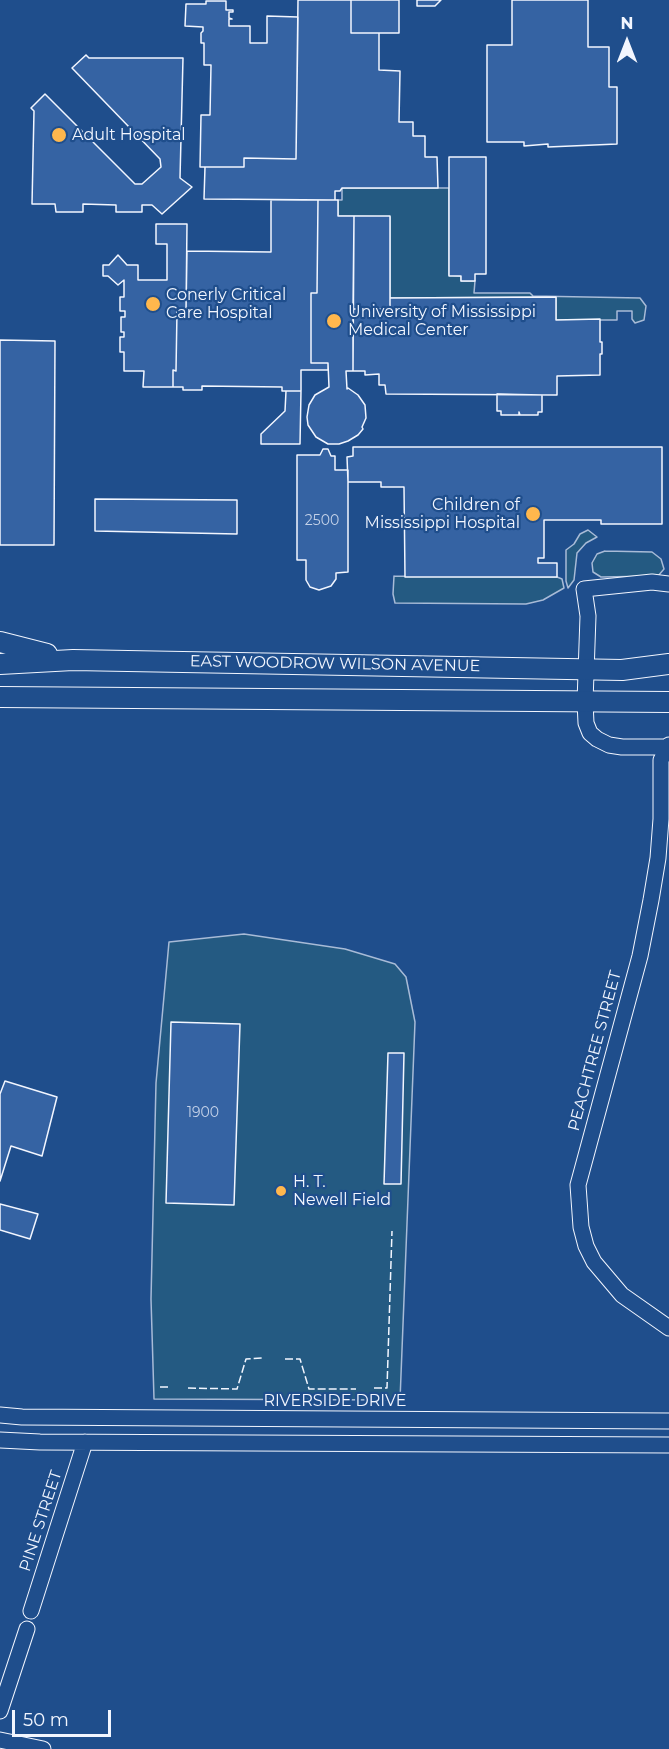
<!DOCTYPE html>
<style>
body{margin:0}
#map{position:relative;width:669px;height:1749px;overflow:hidden;background:#1f4e8c;font-family:Montserrat,sans-serif}
canvas{display:block}
.north{position:absolute;left:597px;top:12px;width:60px;height:60px;-webkit-text-stroke:4px #1f4e8c;paint-order:stroke;rotate:0deg;font-size:16px;font-weight:700;line-height:24px;text-align:center;color:#f2f6ff}
.north::after{content:'';display:block;margin:auto;width:21px;height:27px;background:#f2f6ff;clip-path:polygon(50% 0,100% 100%,50% 72%,0 100%)}
.scale{position:absolute;left:12px;top:1710px;width:99px;height:27px;box-sizing:border-box;border:3px solid #f2f6ff;border-top:0;padding-left:8px;font-size:18px;line-height:21px;white-space:nowrap;color:#f2f6ff;-webkit-text-stroke:4px #1f4e8c;paint-order:stroke}
</style>
<div id="map">
<canvas width="669" height="1749"></canvas>
<div class="north">N</div>
<div class="scale">50 m</div>
</div>
<script>
const c = document.querySelector('canvas').getContext('2d');
c.lineJoin = 'round';
function fill(path, color) {
  c.fillStyle = color;
  c.fill(path, 'evenodd');
}
function poly(rows) {
  const path = new Path2D();
  for (const r of rows) {
    path.moveTo(r[0], r[1]);
    for (let i = 2; i < r.length; i += 2) path.lineTo(r[i], r[i + 1]);
  }
  return path;
}
function trace(path, color, width, dash) {
  c.strokeStyle = color;
  c.lineWidth = width;
  c.lineCap = dash ? 'butt' : 'round';
  c.setLineDash(dash || []);
  c.stroke(path);
}
function write(font, color, halo, rows, align = 'center') {
  c.font = font + ' Montserrat,sans-serif';
  c.lineWidth = 4.5;
  c.setLineDash([]);
  c.textBaseline = 'middle';
  c.strokeStyle = halo;
  c.fillStyle = color;
  for (const [text, x, y, turn = 0] of rows) {
    c.save();
    c.translate(x, y);
    c.rotate((+turn || 0) * Math.PI / 180);
    c.textAlign = isNaN(turn) ? turn : align;
    if (halo) c.strokeText(text, 0, 0);
    c.fillText(text, 0, 0);
    c.restore();
  }
}
const green = poly([
 [342,188,449,188,449,275,461,276,461,281,475,281,474,293,530,293,533,296,640,298,646,306,644,320,635,323,632,319,632,311,617,311,617,320,556,320,556,297,390,298,390,217,338,216,338,200,342,200,342,188],
 [588,530,597,537,586,543,577,553,574,580,568,588,566,581,566,550,574,544,580,534,588,530],
 [605,551,652,552,661,559,664,569,658,576,601,577,593,572,592,563,597,554,605,551],
 [394,576,557,577,562,579,564,588,543,600,526,604,395,603,393,594,394,576],
 [244,934,345,949,395,964,406,977,415,1022,400,1400,154,1399,151,1299,156,1083,169,942,244,934]
]);
const building = poly([
 [298,0,351,0,351,33,379,33,379,70,400,71,399,122,413,122,413,136,425,136,425,157,437,157,438,188,342,188,340,191,335,191,335,200,204,199,205,167,244,167,244,158,296,159,298,0],
 [351,0,399,0,399,33,351,33,351,0],
 [417,0,441,0,435,6,417,6,417,0],
 [512,0,588,0,588,47,609,47,609,87,617,87,617,144,548,147,548,144,524,146,524,142,487,142,487,45,512,45,512,0],
 [206,1,226,1,226,10,233,10,233,12,229,12,229,18,232,19,229,19,229,26,250,26,250,43,267,43,267,16,298,17,296,159,244,158,244,167,200,167,201,115,210,115,211,65,204,65,204,43,201,43,201,33,203,31,203,27,185,26,186,4,206,4,206,1],
 [86,55,89,58,183,58,180,178,192,187,162,214,152,205,142,205,142,212,116,212,116,205,83,204,83,212,56,212,55,204,32,204,34,111,31,108,45,94,135,184,142,184,161,167,160,159,72,68,86,55],
 [449,157,486,157,486,274,475,274,475,281,461,281,461,276,449,276,449,157],
 [271,200,318,200,317,293,311,293,311,363,328,363,328,370,301,370,301,391,282,391,282,387,202,386,202,390,183,390,183,387,173,387,173,370,176,371,177,311,186,311,187,251,271,252,271,200],
 [318,200,338,200,338,216,354,216,353,371,346,371,347,389,348,388,358,395,365,405,366,418,362,427,363,429,358,435,348,441,339,444,328,444,316,437,308,425,307,417,309,405,315,395,329,387,328,363,311,363,311,293,317,293,318,200],
 [354,216,390,216,390,309,353,309,354,216],
 [156,224,187,224,186,311,177,311,176,371,173,370,173,387,143,387,144,371,124,371,124,352,120,352,120,337,124,337,124,332,121,332,121,317,125,317,125,311,120,311,120,297,124,297,124,280,118,285,108,276,103,276,103,265,109,265,118,255,127,265,138,265,138,280,167,280,167,244,156,244,156,224],
 [556,297,556,320,600,319,600,342,602,342,602,354,600,354,600,375,557,376,557,395,386,394,385,385,379,385,379,374,365,375,365,371,353,371,353,309,390,309,390,298,556,297],
 [0,340,55,341,54,545,0,545,0,340],
 [286,391,301,391,300,444,261,444,261,434,285,411,286,391],
 [497,394,542,395,542,412,538,412,538,415,520,415,519,412,519,415,501,415,501,411,497,411,497,394],
 [353,447,662,447,662,524,601,524,601,520,544,520,544,558,538,558,538,563,557,563,557,577,405,577,404,487,381,487,381,482,348,482,347,457,353,456,353,447],
 [323,449,328,449,331,456,335,456,335,470,348,470,348,572,336,573,336,579,331,586,319,590,310,587,306,580,306,560,297,560,297,455,320,455,323,449],
 [95,499,237,500,237,534,95,531,95,499],
 [171,1022,240,1024,234,1205,166,1203,171,1022],
 [388,1053,404,1053,401,1184,384,1184,388,1053],
 [5,1081,57,1097,42,1156,11,1146,0,1181,0,1094,5,1081],
 [0,1204,38,1214,30,1239,0,1230,0,1204]
]);
const minor = poly([
 [669,584,652,582,584,589,588,616,585,702,586,723,590,733,597,739,609,745,622,747,669,747],
 [669,745,661,760,661,819,658,858,651,900,640,956,578,1185,581,1227,586,1246,594,1262,622,1295,669,1328],
 [0,1415,22,1417,669,1421],
 [0,1440,40,1442,669,1445],
 [31,1611,85,1442],
 [0,1711,27,1629],
 [0,1740,43,1749]
]);
const major = poly([
 [0,642,47,654],
 [0,664,73,660,622,670,669,664],
 [0,697,669,702]
]);
const fence = poly([
 [285,1359,300,1359,309,1389,356,1389],
 [160,1387,169,1387],
 [188,1388,237,1389,246,1359,262,1358],
 [374,1388,387,1388,392,1231]
]);
const markers = [
 [59,135,8,"#ffb74d"],
 [153,304,8,"#ffb74d"],
 [334,321,8,"#ffb74d"],
 [533,514,8,"#ffb74d"],
 [281,1191,6,"#ffb74d"]
];
const numberNames = [
 ["2500",322,521],
 ["1900",203,1113]
];
const poiNames = [
 ["Adult Hospital",72,135],
 ["Conerly Critical",166,295],
 ["Care Hospital",166,313],
 ["University of Mississippi",348,312],
 ["Medical Center",348,330],
 ["Children of",520,505,"right"],
 ["Mississippi Hospital",520,523,"right"],
 ["H. T.",293,1182],
 ["Newell Field",293,1200]
];
const streetNames = [
 ["EAST WOODROW WILSON AVENUE",335,664,1],
 ["PEACHTREE STREET",595,1051,-75],
 ["RIVERSIDE DRIVE",335,1401],
 ["PINE STREET",41,1521,-72]
];
fill(green, '#245a82');
trace(green, '#a8bbd7', 1.5);
fill(building, '#3563a3');
trace(building, '#f2f6ff', 1.5);
trace(minor, '#f2f6ff', 17);
trace(major, '#f2f6ff', 22);
trace(minor, '#1f4e8c', 15);
trace(major, '#1f4e8c', 20);
trace(fence, '#f2f6ff', 1.5, [8, 3]);
for (const [x, y, r, color] of markers) {
  const dot = new Path2D();
  dot.arc(x, y, r, 0, 2 * Math.PI);
  c.fillStyle = color;
  c.fill(dot);
  trace(dot, '#1f4e8c', 2);
}
write('14px', '#c3d1e8', null, numberNames);
write('16px', '#f2f6ff', '#1f4e8c', poiNames, 'left');
write('16px', '#f2f6ff', '#1f4e8c', streetNames);
</script>
